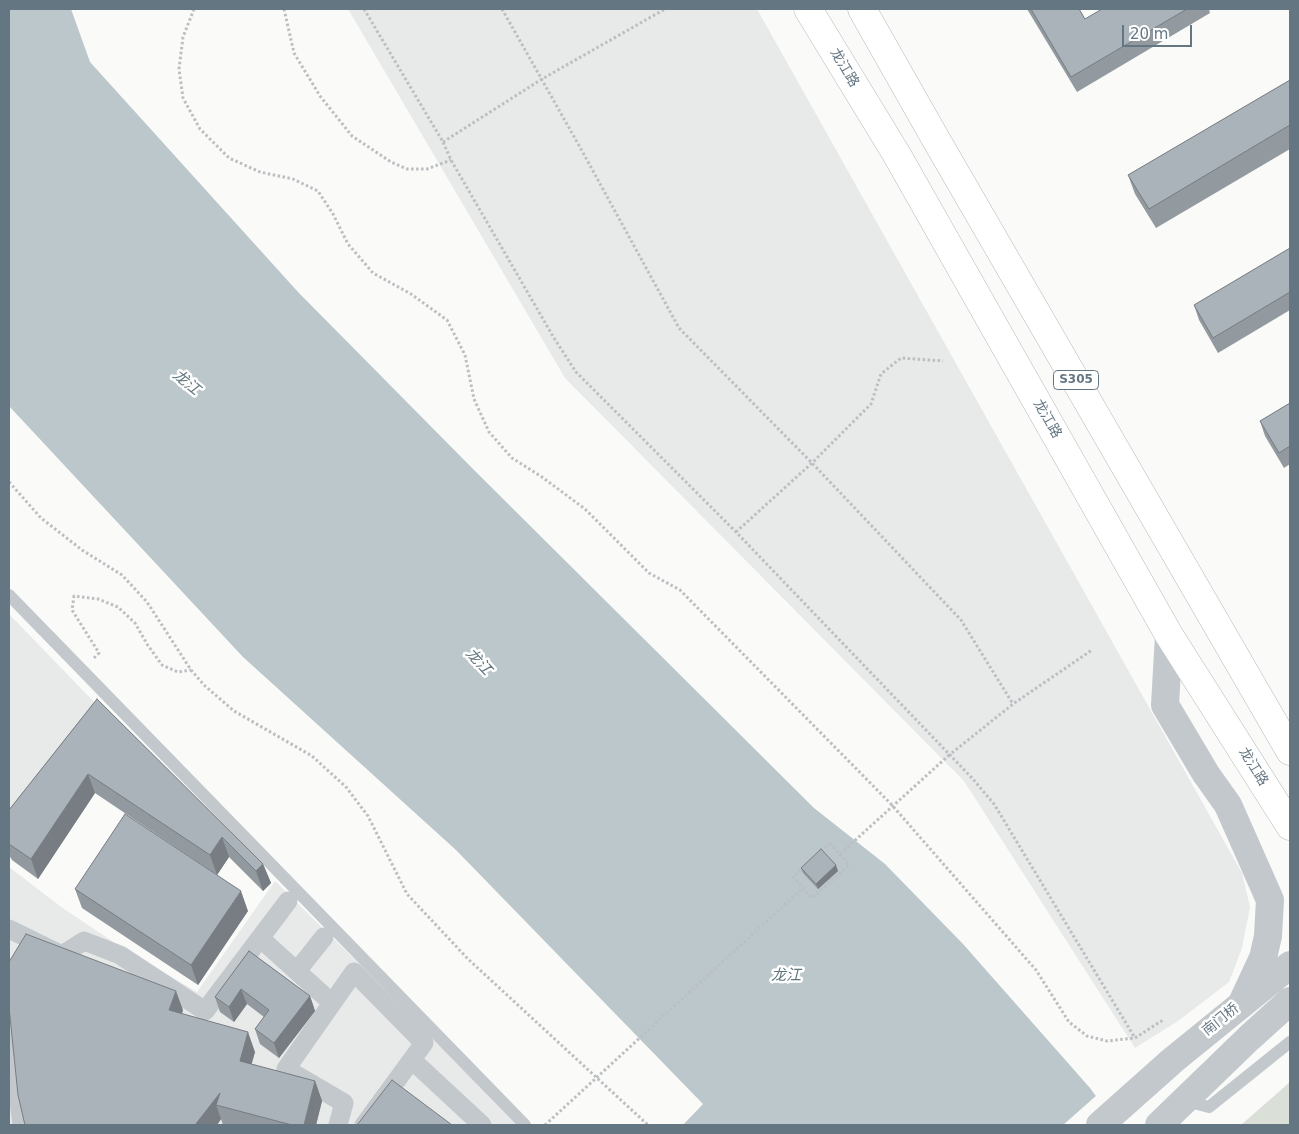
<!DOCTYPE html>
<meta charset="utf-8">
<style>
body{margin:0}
#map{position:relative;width:1299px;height:1134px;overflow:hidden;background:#fafaf8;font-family:"DejaVu Sans",sans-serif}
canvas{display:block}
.frame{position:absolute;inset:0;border:10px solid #657683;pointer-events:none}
.scale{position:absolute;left:1122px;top:25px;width:70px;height:22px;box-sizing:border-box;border:2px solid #657683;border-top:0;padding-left:6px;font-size:15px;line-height:18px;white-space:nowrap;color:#657683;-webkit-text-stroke:4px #fff;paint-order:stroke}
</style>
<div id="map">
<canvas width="1299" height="1134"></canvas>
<div class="frame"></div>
<div class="scale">20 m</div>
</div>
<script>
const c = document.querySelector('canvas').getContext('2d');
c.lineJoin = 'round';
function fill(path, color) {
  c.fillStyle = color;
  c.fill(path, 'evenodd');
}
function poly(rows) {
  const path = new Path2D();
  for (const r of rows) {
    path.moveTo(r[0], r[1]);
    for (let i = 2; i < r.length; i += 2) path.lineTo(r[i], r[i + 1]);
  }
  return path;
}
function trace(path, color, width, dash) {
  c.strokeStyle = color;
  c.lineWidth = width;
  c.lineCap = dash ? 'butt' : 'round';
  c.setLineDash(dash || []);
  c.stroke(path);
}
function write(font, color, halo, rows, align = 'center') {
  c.font = font + ' "DejaVu Sans","Noto Sans SC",sans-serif';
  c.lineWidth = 5;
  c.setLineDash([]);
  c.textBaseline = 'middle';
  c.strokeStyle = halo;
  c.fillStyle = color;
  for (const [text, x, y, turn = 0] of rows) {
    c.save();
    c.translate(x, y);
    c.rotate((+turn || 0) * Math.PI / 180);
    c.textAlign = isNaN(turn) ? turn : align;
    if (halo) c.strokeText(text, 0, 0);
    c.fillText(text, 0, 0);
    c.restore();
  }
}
const built = poly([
 [348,9,757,9,1242,873,1250,907,1242,948,1229,982,1178,1021,1135,1048,964,781,565,378],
 [9,614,98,706,9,819],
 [9,867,64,909,121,947,197,992,275,881,396,1000,516,1125,9,1125]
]);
const green = poly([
 [1290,1082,1290,1125,1241,1125]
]);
const water = poly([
 [9,9,71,9,90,62,298,292,475,471,814,808,885,864,963,944,1090,1088,1117,1125,683,1125,703,1104,456,850,243,657,9,406]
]);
const pier = poly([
 [1097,1095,1120,1125,1063,1125]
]);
const path = poly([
 [194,9,183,37,179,69,183,98,200,129,229,158,260,172,293,179,318,191,333,214,348,244,373,273,411,294,447,320,465,355,474,399,489,432,512,458,542,477,585,509,649,573,680,590,891,804,1036,970,1069,1022,1087,1036,1107,1041,1135,1038],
 [284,9,294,53,320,96,352,136,391,162,407,169,427,169,451,160],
 [364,9,443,142,451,160,554,338,576,372,736,532,972,778,994,804,1135,1038,1163,1020],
 [502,9,581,149,679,328,812,463,961,620,1013,704],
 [443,142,542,79,665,9],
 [9,482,41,518,82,550,122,575,147,602,191,670,204,685,234,711,312,756,346,787,368,816,407,894,468,959,648,1125],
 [736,532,812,463,871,404,881,374,901,358,943,361],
 [94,658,99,653,72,610,74,596,98,599,118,607,135,623,147,644,162,665,178,672,191,670],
 [948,756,1013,704,1092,650],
 [830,843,849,865,812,898,793,877,830,843]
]);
const service = poly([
 [9,595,525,1125],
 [1186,1101,1209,1107,1290,1042]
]);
const pedestrian = poly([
 [9,929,62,955,84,941,120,955,205,1011,288,901],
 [260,938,332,1003],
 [297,971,324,937],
 [9,1021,22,1125],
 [412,1060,482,1125],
 [338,1125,344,1103,286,1069,354,972,424,1043,364,1125]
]);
const tertiary = poly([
 [1169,635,1165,705,1206,774,1228,805,1270,900,1268,936,1263,958,1242,1003],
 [1100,1125,1173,1060,1290,965],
 [1159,1125,1249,1038,1290,1001]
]);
const primary = poly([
 [808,9,897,155,1169,635,1290,826],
 [862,9,934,136,1290,751]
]);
const pathBridge = poly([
 [840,854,948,756],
 [545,1125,803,888]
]);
const wall = poly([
 [1027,9,1079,9,1085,19,1102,9,1209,9,1210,13,1077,92],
 [1290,80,1290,149,1156,228,1135,194,1128,175],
 [1290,248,1290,310,1218,353,1199,320,1194,305],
 [1290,403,1290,464,1284,468,1265,436,1260,421],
 [97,699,263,864,271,883,263,891,229,857,217,875,95,793,38,879,12,860,9,855,9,810],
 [801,868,838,871,818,889,803,873],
 [75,889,248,911,198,985,82,908],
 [249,951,310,996,315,1011,279,1058,260,1044,255,1029,264,1017,247,1004,234,1022,220,1012,215,997],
 [183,1010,182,1014,255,1052,251,1064,315,1081,322,1101,316,1125,223,1125,221,1119,217,1125,25,1125]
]);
const shadedWall = poly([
 [88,774,95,793,38,879,31,859],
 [222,837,229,857,217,875,210,855],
 [263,864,271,883,263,891,256,871],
 [836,865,838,871,818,889,816,884],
 [241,891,248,911,198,985,191,965],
 [241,989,247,1004,234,1022,229,1007],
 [176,991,183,1010,176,1030,169,1010],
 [310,996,315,1011,279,1058,274,1043],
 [248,1032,255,1052,247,1081,240,1061],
 [315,1081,322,1101,316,1125,304,1125],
 [220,1093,216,1105,221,1119,217,1125,195,1125]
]);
const building = poly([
 [1031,9,1079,9,1085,19,1102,9,1187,9,1071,77,1031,9],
 [1290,80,1290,125,1149,209,1128,175,1290,80],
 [1290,248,1290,292,1213,338,1194,305,1290,248],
 [1290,403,1290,446,1279,453,1260,421,1290,403],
 [97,699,263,864,256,871,222,837,210,855,88,774,31,859,9,844,9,810,97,699],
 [125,814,241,891,191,965,75,889,125,814],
 [821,849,836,865,816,884,801,868,821,849],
 [26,934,176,991,169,1010,248,1032,240,1061,315,1081,304,1125,292,1125,216,1105,220,1093,195,1125,25,1125,18,1095,9,1007,9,962,26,934],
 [249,951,310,996,274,1043,255,1029,269,1010,241,989,229,1007,215,997,249,951],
 [392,1080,452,1125,357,1125,392,1080]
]);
const shields = [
 [1076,380,45]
];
const shieldNames = [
 ["S305",1076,380]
];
const streetNames = [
 ["龙江路",844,68,59],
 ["龙江路",1047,419,60],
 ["龙江路",1253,767,58],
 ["南门桥",1221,1020,-39]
];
const waterNames = [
 ["龙江",186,383,39],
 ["龙江",478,662,47],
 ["龙江",786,976]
];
fill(built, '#e8e9e9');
fill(green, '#dadfd7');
fill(water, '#bbc7cb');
fill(pier, '#fafaf8');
trace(primary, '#b5babe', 29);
trace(path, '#bbbfc2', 3, [2.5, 2.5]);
trace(service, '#c3c8cc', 12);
trace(pedestrian, '#c3c8cc', 19);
trace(tertiary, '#c3c8cc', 28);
trace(primary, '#fff', 28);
trace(pathBridge, '#bbbfc2', 3, [2.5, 2.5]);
fill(wall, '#929a9f');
fill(shadedWall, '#777d82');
fill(building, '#aab3b9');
trace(building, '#777d82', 1);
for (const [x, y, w] of shields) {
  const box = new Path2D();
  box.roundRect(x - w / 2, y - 9.5, w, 19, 4);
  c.fillStyle = '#fff';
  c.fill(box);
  trace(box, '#657683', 1);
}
write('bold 12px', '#657683', null, shieldNames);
write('14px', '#657683', '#fff', streetNames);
write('italic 15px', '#60757c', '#fff', waterNames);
</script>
